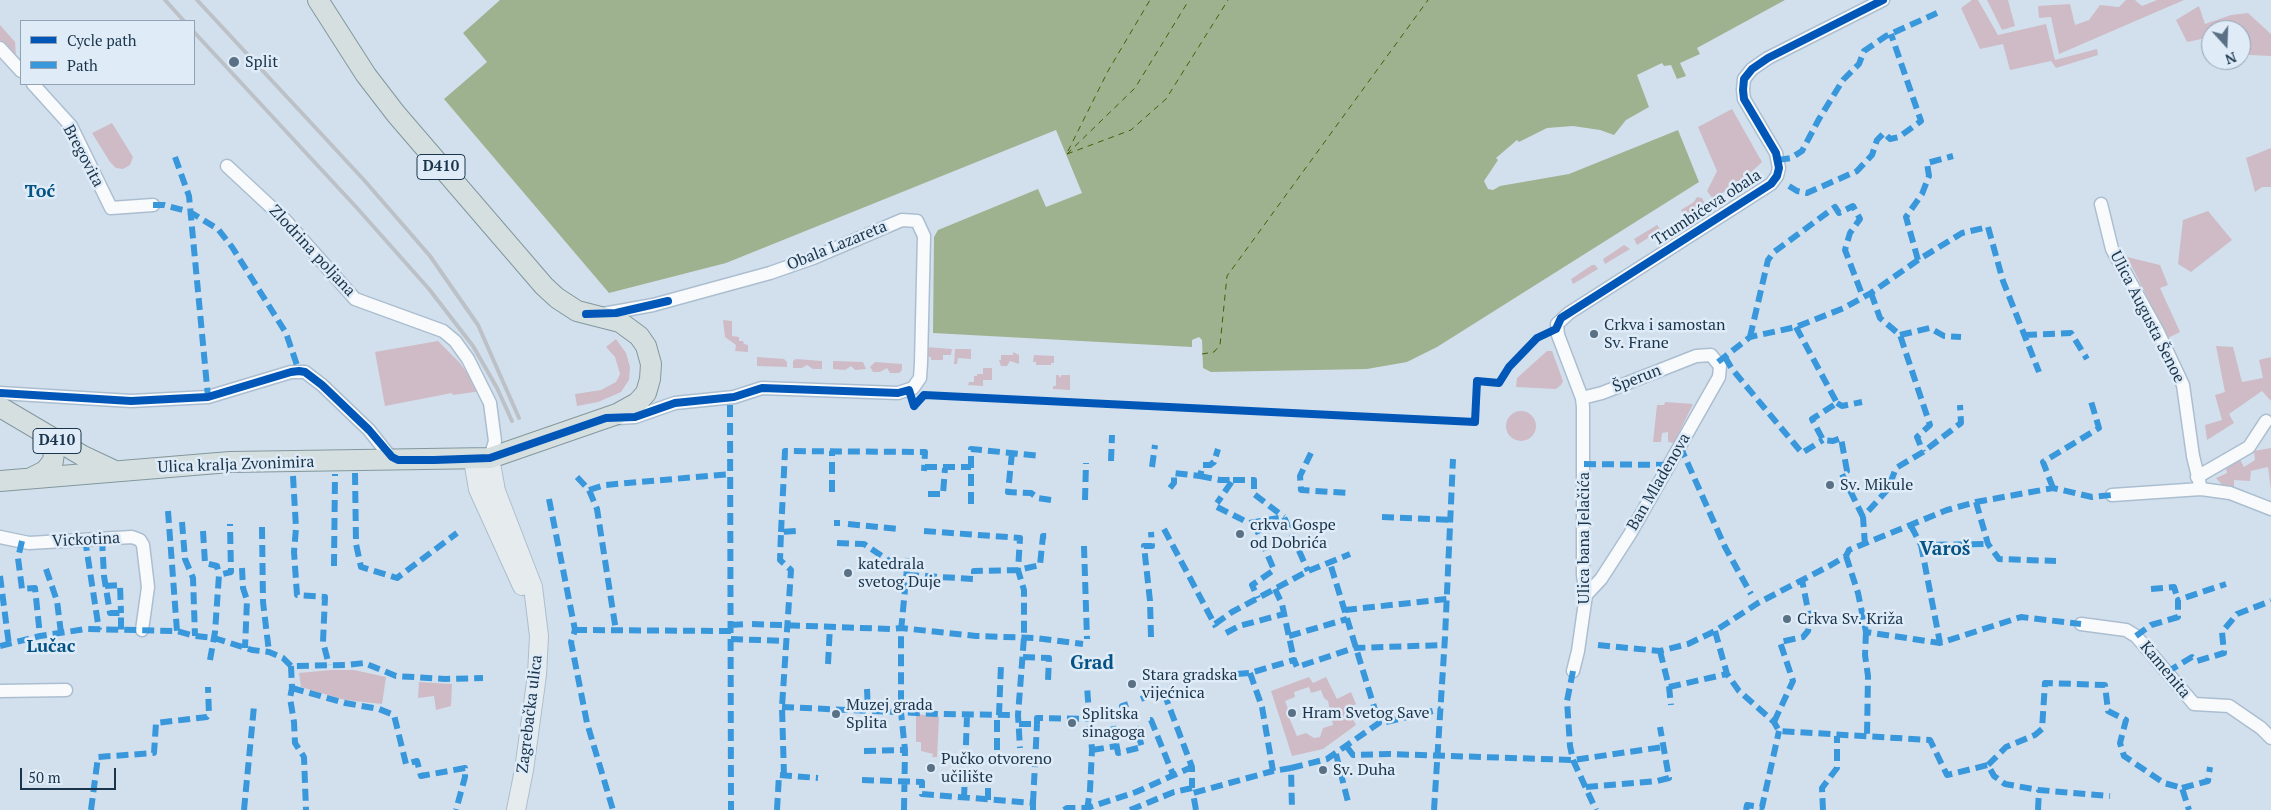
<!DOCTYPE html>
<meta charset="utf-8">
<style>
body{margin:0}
#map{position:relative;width:2271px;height:810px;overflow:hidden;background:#d2e0ed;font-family:"PT Serif",serif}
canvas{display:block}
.legend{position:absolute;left:20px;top:20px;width:175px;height:65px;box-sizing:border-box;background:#dfecf8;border:1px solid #90a2b3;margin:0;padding:6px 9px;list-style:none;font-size:15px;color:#19344b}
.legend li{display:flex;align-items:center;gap:10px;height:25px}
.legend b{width:25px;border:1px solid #90a2b3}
.north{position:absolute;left:2201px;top:20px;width:50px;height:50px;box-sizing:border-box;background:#dfecf8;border:1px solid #90a2b3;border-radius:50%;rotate:160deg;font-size:14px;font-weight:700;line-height:20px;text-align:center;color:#19344b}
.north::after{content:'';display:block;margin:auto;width:18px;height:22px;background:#5a7084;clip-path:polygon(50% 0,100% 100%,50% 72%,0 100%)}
.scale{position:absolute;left:20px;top:768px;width:96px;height:22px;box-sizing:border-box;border:2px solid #19344b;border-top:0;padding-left:6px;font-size:15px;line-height:18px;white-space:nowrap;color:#19344b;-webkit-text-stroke:4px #dfecf8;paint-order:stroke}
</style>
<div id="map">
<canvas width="2271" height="810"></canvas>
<ul class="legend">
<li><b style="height:6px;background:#0057b8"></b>Cycle path</li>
<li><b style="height:6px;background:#3997dc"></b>Path</li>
</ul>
<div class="north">N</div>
<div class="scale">50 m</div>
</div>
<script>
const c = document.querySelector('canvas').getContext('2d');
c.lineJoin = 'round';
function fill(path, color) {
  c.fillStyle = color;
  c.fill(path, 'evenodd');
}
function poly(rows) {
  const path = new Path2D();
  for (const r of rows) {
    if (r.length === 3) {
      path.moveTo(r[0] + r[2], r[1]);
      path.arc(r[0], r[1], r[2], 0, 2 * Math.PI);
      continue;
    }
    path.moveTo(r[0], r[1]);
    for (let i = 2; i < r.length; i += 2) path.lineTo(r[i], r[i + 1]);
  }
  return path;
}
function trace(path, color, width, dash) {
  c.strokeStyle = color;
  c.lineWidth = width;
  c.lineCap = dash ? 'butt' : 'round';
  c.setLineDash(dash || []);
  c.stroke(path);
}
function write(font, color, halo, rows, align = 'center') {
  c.font = font + ' "PT Serif",serif';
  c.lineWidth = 5;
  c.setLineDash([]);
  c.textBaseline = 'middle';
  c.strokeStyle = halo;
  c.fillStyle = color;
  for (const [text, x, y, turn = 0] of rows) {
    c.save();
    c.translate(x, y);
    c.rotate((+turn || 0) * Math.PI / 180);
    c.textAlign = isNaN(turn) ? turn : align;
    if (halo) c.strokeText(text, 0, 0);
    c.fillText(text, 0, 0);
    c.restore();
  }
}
const green = poly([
 [1972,0,1978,0,1998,35,2046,24,2055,60,2097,49,2098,55,2056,68,2051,61,2010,70,2003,44,1980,49,1961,8],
 [1987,0,2008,0,2015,26,2002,30],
 [2126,0,2135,0,2142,6,2157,0,2184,0,2059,54,2051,17,2039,18,2038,6,2070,4,2075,25,2089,20,2100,5,2119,7],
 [2199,6,2205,24,2231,15,2248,13,2271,34,2271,56,2249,55,2244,29,2211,30,2211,37,2187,42,2176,20],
 [0,25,15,42,16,57,0,40],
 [1732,109,1762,162,1744,179,1713,199,1707,191,1717,171,1698,127],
 [112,123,133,157,130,165,123,169,116,168,110,162,92,133],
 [2271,148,2271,187,2262,187,2255,192,2246,158],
 [1697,197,1702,198,1705,204,1685,216,1681,210,1694,202],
 [2208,211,2232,240,2191,272,2178,264,2183,220],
 [1657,225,1661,230,1637,245,1634,239],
 [1624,245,1630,249,1605,264,1603,259],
 [2127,257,2160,265,2168,285,2160,288,2180,332,2168,338],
 [1592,265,1595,265,1598,269,1573,284,1571,279],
 [723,320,732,321,732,336,739,337,739,341,743,341,744,344,748,345,748,352,735,351,736,345,725,337],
 [616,339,626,353,630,367,629,380,621,392,598,402,577,406,575,394,601,390,616,382,620,374,615,357,606,347],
 [438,341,459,362,481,391,453,395,452,393,385,406,375,352],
 [2216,346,2233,347,2242,382,2263,378,2259,360,2271,357,2271,401,2262,391,2229,414,2234,423,2207,440,2205,425,2222,420,2215,395,2225,392],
 [926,347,952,349,951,355,943,355,943,360,931,360,931,357,926,357],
 [955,349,971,349,971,359,958,358,957,364,954,364],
 [1547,351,1552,351,1563,381,1561,385,1556,389,1516,387,1517,378],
 [1013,352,1019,355,1019,364,1010,361,1007,366,1001,366,999,360,1001,360,1001,355,1013,355],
 [1034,355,1054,356,1054,363,1051,363,1051,365,1036,365,1036,362,1033,362],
 [757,357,784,359,787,362,787,367,757,366],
 [796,359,822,361,822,369,813,369,807,365,802,368,793,368,793,361],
 [833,361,863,362,866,369,855,370,851,366,845,370,833,369],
 [875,362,902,364,902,370,899,373,890,373,887,368,880,372,873,372,870,367],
 [983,368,992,368,992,380,983,380,983,386,968,385,969,382,974,382,974,376,977,376,977,374,983,374],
 [1056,375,1059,375,1059,378,1062,375,1070,375,1070,390,1053,389,1053,386,1056,386],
 [1665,402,1693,404,1674,443,1668,442,1668,432,1662,433,1661,442,1653,442,1657,405,1664,405],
 [1521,426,15],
 [2271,448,2271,490,2268,467,2251,471,2250,481,2234,480,2234,488,2223,486,2216,478,2227,473,2225,464,2238,456,2244,467,2255,460,2254,451],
 [331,670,354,670,386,677,382,704,345,700,301,687,299,673],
 [1309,677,1313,683,1326,677,1337,699,1351,692,1356,704,1347,709,1356,725,1323,749,1292,756,1271,691],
 [1309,687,1311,693,1321,690,1324,698,1328,701,1333,725,1323,728,1320,737,1314,738,1306,733,1297,736,1287,713,1288,709,1285,701,1295,697,1294,692],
 [419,682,452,684,451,706,436,710,434,696,418,698],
 [916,714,939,717,937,757,932,757,933,754,921,751,921,742,916,742]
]);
const water = poly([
 [500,0,1785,0,1697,48,1700,54,1680,63,1686,76,1677,79,1671,65,1664,66,1662,63,1637,75,1649,107,1626,120,1614,135,1600,130,1573,126,1547,128,1519,142,1517,140,1496,158,1498,160,1484,181,1488,189,1493,190,1500,186,1569,174,1678,130,1699,182,1437,347,1407,362,1367,369,1211,372,1203,368,1202,340,1199,337,1192,340,1192,347,933,333,934,237,938,230,1038,189,1046,207,1082,193,1056,130,726,263,609,293,444,99,487,62,463,33]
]);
const ferry = poly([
 [1068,151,1108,71,1150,0],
 [1067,154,1131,130,1166,99,1228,0],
 [1067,154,1135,88,1189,0],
 [1202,354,1214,352,1220,345,1227,276,1428,0]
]);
const street = poly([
 [0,48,21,71],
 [33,84,71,126,111,208,153,205],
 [227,166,285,220,355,299,443,331,455,341,468,359,490,403,495,441,490,458],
 [2101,204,2112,249,2158,332,2183,385,2193,456,2201,489],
 [603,314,653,305,770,273,813,258,902,220,917,221,924,236,921,363,920,378,913,388,898,393,762,388,734,397,675,403,635,417,617,418],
 [0,393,131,401,208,397,291,372,305,372,322,385,369,430,388,454,398,460],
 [1582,398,1602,393,1696,356,1711,355,1720,366,1719,377,1630,534,1601,579,1586,595],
 [2197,477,2249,447,2266,421],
 [2112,495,2201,489,2230,493,2271,509],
 [0,537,29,543,132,537,140,540,143,545,148,587,142,630],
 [2081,624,2126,630,2136,636,2194,704,2229,706,2261,728,2271,738],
 [1573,671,1578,651,1586,595,1583,575,1583,407,1582,398,1558,335,1557,324,1569,313,1771,184,1777,176,1779,168,1776,153,1744,99,1743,90,1744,79,1752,69,1768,58,1883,0],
 [0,691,66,690]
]);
const secondary = poly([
 [490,458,496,491,533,587,539,636,537,675,524,770,516,810],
 [473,460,478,489,522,586]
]);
const primary = poly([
 [0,407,83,456,115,471],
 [31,478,45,471,53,461,54,451,49,436],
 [0,481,230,462,490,458,617,414,637,403,646,393,650,379,651,364,646,346,639,336,620,322,577,311,557,298,544,286,396,114,366,75,318,0]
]);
const rail = poly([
 [165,0,184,21],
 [197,0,364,180,430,256,478,325,519,418],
 [194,32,357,208,429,289,473,346,497,388,512,421]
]);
const quiet = poly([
 [175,157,189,196,208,397],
 [1778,160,1791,158,1802,151,1819,119,1843,80,1859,64,1864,51,1886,36,1937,13],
 [1789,186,1797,191,1807,193,1857,171,1872,155,1877,140,1884,133,1890,139,1899,137,1921,121,1891,34],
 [153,205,164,205,190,212,218,229,232,247,286,333,299,371],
 [1918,260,1906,217,1922,194,1929,176,1927,163,1953,156],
 [1871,293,1880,318,1900,335,1930,425,1917,437,1923,452],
 [1796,327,1837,403,1812,419,1823,440,1833,441,1841,438,1847,471,1842,474,1863,517],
 [1900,335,1930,328,1944,336,1961,337],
 [2025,335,2071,333,2087,359],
 [1750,337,1768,260,1774,252,1835,207,1839,213,1853,206,1860,219,1850,233,1845,250,1863,297],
 [1725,357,1732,369,1802,453,1823,440],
 [1718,362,1750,337,1796,327,1844,308,1871,293,1918,260,1962,233,1988,227,2003,281,2039,372],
 [1837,403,1842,406,1862,402],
 [730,405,731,810],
 [1680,446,1725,547,1751,594],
 [1012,453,1008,492,1031,493,1038,498,1051,500],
 [1311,453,1300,476,1301,490,1349,493],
 [1111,461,1112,435],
 [1584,464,1668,465],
 [925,467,971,467],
 [1152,467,1155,445],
 [355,473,356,544,361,567,397,578,457,533],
 [293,476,296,528,294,552,297,595,325,597,323,642,329,665],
 [1200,476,1220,480,1233,480,1217,503],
 [577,477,589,490,597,509,616,631],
 [1233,480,1254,480,1254,494,1284,517],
 [1170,488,1174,483,1174,473,1200,476,1203,465,1210,465,1214,462,1218,449],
 [2053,488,2043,462,2099,428,2090,398],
 [589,490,605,485,731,474],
 [832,492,832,451],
 [928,494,943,494,945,468],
 [549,499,575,630,571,642,587,723,613,810],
 [1085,500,1086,463],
 [1976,502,1988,544,1999,559,2056,561],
 [971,504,971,449,1041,456],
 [1217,507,1249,523,1284,517,1308,571],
 [168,511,177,631],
 [1382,517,1451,520],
 [182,522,185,559,193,578,195,636],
 [834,523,840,523],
 [1254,523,1274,570,1252,585,1258,598],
 [848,524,898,529],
 [1911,526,1921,545,1988,544],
 [262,527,263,602,269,652],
 [1164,529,1216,627],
 [203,531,205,563,217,566,219,575],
 [924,531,1020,538,1018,570,1024,590,1024,637,1018,715,1020,748],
 [781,532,785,451,925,452,924,471],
 [85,539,99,630],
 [102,539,104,576,110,613,121,613,121,630],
 [22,541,18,558,22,589,35,588,40,636],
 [837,543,864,544,891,562],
 [1865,545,1863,517,1888,489,1896,468,1923,452,1961,423,1960,405],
 [1921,545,1940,643],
 [1084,546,1087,639],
 [1846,556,1858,593,1866,632,1940,643,2021,617,2081,624],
 [334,566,335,474],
 [242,568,243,588,247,600,245,648],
 [46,569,57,601,61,633],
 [907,575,974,579,974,571,1018,570,1040,565,1043,536,1048,536],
 [0,576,9,645],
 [105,586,120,585,121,613],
 [1275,589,1282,604,1294,660],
 [2151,589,2174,587,2178,600],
 [1345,610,1447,599],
 [752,624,891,629,901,628,976,636,1036,638,1083,644],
 [1215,624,1232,612,1308,571,1350,554],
 [731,625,749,624],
 [575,630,731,631],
 [1715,631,1727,674,1739,691,1774,722,1779,731,1930,740,1947,775,1988,765,1994,776,2005,784,2039,790,2110,796],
 [1866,632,1865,655,1868,676,1867,736],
 [1226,633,1239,626,1284,614],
 [1289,636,1347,619],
 [2136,636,2151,625,2178,617,2178,600,2226,584],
 [1151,637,1150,601,1144,546,1152,546,1151,532],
 [731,639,787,641],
 [1598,645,1660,651,1688,644,1715,631,1758,603,1831,565,1846,556,1849,550,1947,510,1976,502,2053,488,2092,497,2112,495],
 [0,646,40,636,86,629,177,631,195,636,214,638,252,650,269,652,283,658,291,666,347,665,364,663,396,676,445,679,483,678],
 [1660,651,1669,687,1671,705],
 [1023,657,1049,658,1048,681],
 [210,660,215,632,219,575,231,572,230,524],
 [828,664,830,626],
 [291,666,292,688,290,698,294,722,295,743,304,757,306,810],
 [1573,671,1567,701,1570,746,1573,760,1596,810],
 [2167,672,2192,657,2197,661,2224,653,2222,632,2237,614,2271,601],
 [1250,673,1262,707,1273,771,1291,768,1292,810],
 [1237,674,1250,673,1294,660,1297,667,1354,648,1445,645],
 [1669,687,1727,674],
 [292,688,345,703,379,709,394,715,406,764,417,761,421,776,465,768,465,777,456,810],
 [867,689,868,711],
 [1164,693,1192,767,1192,788],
 [1141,699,1146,697],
 [1128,704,1122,706,1124,710,1111,715,1118,753,1142,747,1136,727],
 [782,707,939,714,1018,715],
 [999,715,1001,664],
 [1150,720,1151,720,1174,777],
 [1386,722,1441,709],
 [1774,722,1793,681,1780,642,1803,637,1808,631,1810,620,1802,580],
 [1019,724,1037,724,1037,718,1091,719],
 [1347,747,1353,755,1389,754,1573,760,1663,747],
 [997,750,997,715],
 [1092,750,1117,746],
 [864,751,905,750],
 [1336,754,1348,802],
 [1988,765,2006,747,2035,735,2042,729,2045,683,2105,685,2108,711,2126,720,2120,743,2124,756,2164,783,2182,788,2189,810],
 [1291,768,1327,759,1379,723,1330,563],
 [784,776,782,707,791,570,780,560,781,532,797,531],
 [862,780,922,782,922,794,1033,803,1033,810],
 [1586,787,1657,781,1669,778,1660,727],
 [2182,788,2208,781,2210,767],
 [964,799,967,715],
 [988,800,988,784],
 [1033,803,1037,724],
 [91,810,98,757,154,753,156,723,207,717,209,715,208,687],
 [244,810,254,706],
 [777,810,779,775,818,778],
 [904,810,905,750,901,712,901,631,908,558],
 [1064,810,1067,808,1087,808,1136,792,1192,767],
 [1087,810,1090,790,1092,750,1087,687],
 [1130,810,1174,792,1192,788,1193,793],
 [1196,810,1193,793,1273,771],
 [1434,810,1445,637,1453,459],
 [1746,810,1747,805,1762,807,1779,731],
 [1823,810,1822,788,1837,768,1837,736],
 [2038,810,2039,790]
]);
const cycleway = poly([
 [586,314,616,313,668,301],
 [0,393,131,401,208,397,291,372,299,371,305,372,322,385,369,430,392,457,398,460,434,460,490,458,606,418,635,417,675,403,734,397,762,388,898,393,909,390,914,406],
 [914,406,924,395,1475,422,1477,381,1499,383,1509,367,1537,338,1556,329,1561,318,1569,313,1771,184,1777,176,1779,168,1776,153,1744,99,1743,90,1744,79,1752,69,1768,58,1883,0]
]);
const markers = [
 [234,62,6,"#5a7084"],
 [1594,334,5,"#5a7084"],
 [1830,485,5,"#5a7084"],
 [1240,534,5,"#5a7084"],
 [848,573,5,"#5a7084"],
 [1787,619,5,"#5a7084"],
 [1132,684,5,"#5a7084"],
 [1292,713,5,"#5a7084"],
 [836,714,5,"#5a7084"],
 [1072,723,5,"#5a7084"],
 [931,768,5,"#5a7084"],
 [1323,770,5,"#5a7084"]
];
const shields = [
 [441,167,48],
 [57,441,48]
];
const shieldNames = [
 ["D410",441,167],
 ["D410",57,441]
];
const poiNames = [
 ["Split",245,62],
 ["Crkva i samostan",1604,325],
 ["Sv. Frane",1604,343],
 ["Sv. Mikule",1840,485],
 ["crkva Gospe",1250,525],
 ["od Dobrića",1250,543],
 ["katedrala",858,564],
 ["svetog Duje",858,582],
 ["Crkva Sv. Križa",1797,619],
 ["Stara gradska",1142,675],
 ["vijećnica",1142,693],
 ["Muzej grada",846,705],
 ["Splita",846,723],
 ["Hram Svetog Save",1302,713],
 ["Splitska",1082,714],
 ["sinagoga",1082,732],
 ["Pučko otvoreno",941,759],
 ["učilište",941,777],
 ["Sv. Duha",1333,770]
];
const streetNames = [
 ["Bregovita",83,156,62],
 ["Trumbićeva obala",1707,208,-33],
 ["Obala Lazareta",837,246,-22],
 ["Zlodrina poljana",312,251,47],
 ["Ulica Augusta Šenoe",2147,317,63],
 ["Šperun",1637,379,-21],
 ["Ulica kralja Zvonimira",236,465,-2],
 ["Ban Mladenova",1659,482,-60],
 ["Ulica bana Jelačića",1584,538,-90],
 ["Vickotina",86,540,-3],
 ["Kamenita",2165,670,50],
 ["Zagrebačka ulica",530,714,-83]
];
const neighbourhoodNames = [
 ["Toć",40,192],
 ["Lučac",51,647]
];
const quarterNames = [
 ["Varoš",1945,550],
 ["Grad",1092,664]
];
fill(green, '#cebbc6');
fill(water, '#9fb290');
trace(ferry, '#455e07', 1, [6, 5]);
trace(street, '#abbed0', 15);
trace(secondary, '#abbed0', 20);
trace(primary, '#82989e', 22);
trace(street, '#f8fafc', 12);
trace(secondary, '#e6ecee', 18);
trace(primary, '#d5dfe0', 20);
trace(rail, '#bcc1c7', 4);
trace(quiet, '#3997dc', 6, [12, 6]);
trace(cycleway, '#0057b8', 8);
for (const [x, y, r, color] of markers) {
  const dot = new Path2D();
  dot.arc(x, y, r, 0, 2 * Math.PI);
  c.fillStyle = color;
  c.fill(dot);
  trace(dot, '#dfecf8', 2);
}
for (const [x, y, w] of shields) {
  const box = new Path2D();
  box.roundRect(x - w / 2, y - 12.5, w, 25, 4);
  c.fillStyle = '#dfecf8';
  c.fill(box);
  trace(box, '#19344b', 1);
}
write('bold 15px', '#19344b', null, shieldNames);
write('16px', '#19344b', '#dfecf8', poiNames, 'left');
write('16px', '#19344b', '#dfecf8', streetNames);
write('bold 18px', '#055285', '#dfecf8', neighbourhoodNames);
write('bold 19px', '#055285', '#dfecf8', quarterNames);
</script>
